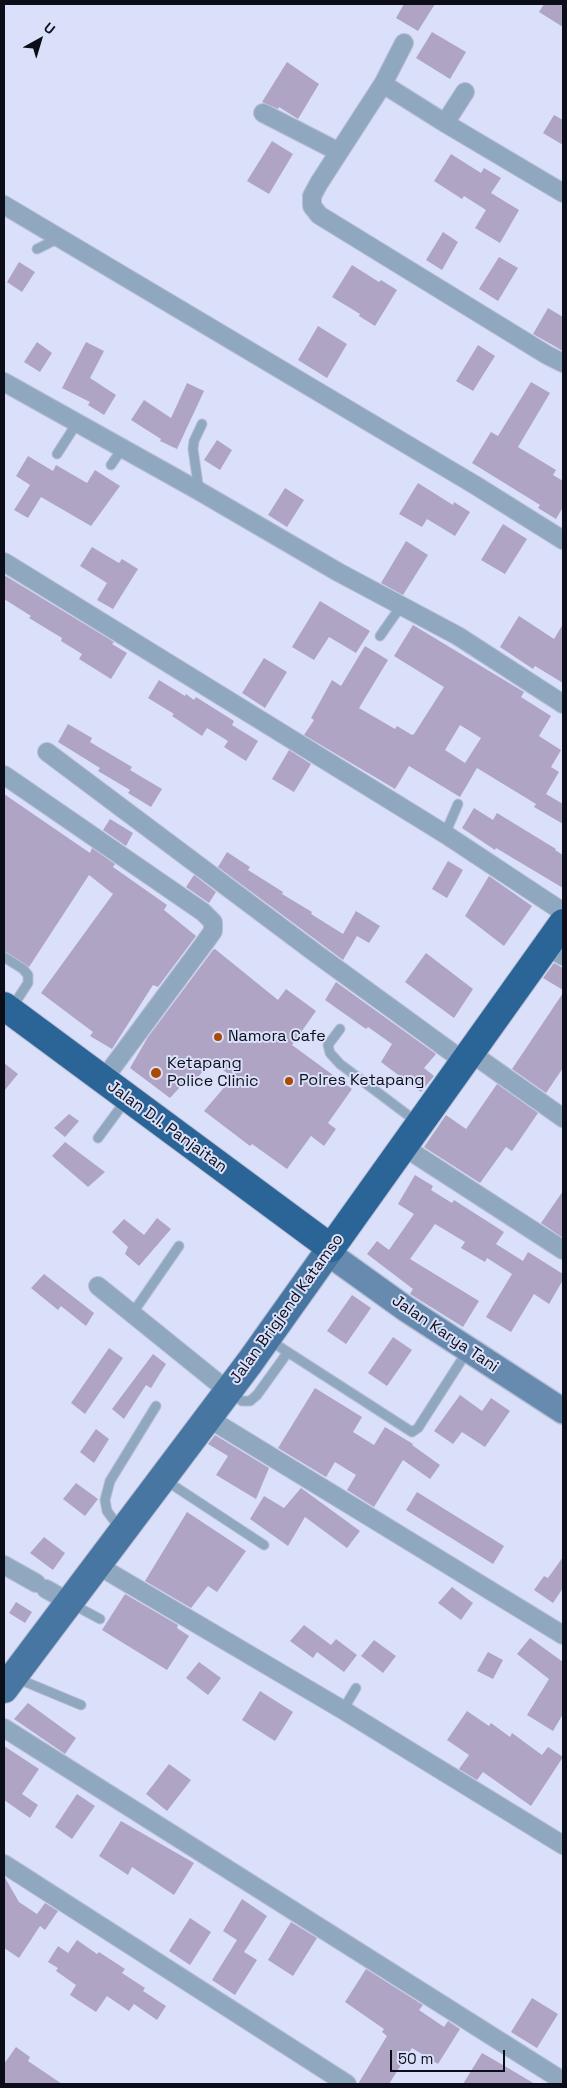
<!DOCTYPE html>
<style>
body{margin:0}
#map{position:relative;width:567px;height:2088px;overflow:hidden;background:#dae0fa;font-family:"Space Grotesk",sans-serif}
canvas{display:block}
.frame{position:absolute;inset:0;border:5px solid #0b0e18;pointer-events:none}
.north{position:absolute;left:15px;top:15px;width:50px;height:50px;-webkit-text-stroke:4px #dae0fa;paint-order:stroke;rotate:39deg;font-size:14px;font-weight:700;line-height:20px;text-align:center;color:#0b0e18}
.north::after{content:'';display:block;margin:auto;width:18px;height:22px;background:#0b0e18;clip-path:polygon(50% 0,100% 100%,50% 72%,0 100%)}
.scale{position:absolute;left:390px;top:2050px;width:115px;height:22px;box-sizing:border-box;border:2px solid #0b0e18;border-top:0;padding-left:6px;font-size:15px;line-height:18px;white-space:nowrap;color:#0b0e18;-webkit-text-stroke:4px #dae0fa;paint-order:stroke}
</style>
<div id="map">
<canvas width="567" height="2088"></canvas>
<div class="frame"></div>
<div class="north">U</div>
<div class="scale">50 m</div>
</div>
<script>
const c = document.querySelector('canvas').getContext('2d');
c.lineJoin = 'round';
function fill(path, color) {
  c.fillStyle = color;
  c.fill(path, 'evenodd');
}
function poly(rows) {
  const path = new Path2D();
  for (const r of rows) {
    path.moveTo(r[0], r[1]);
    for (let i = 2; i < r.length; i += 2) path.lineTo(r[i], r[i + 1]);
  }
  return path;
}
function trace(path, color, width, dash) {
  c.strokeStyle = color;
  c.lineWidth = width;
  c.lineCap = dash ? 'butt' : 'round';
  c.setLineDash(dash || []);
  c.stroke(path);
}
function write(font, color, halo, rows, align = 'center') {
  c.font = font + ' "Space Grotesk",sans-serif';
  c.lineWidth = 4;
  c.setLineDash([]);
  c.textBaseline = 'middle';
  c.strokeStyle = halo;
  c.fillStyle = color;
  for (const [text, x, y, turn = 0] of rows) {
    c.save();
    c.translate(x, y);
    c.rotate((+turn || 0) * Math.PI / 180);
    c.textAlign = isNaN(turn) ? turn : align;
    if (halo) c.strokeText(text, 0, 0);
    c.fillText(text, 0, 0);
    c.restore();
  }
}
const building = poly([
 [404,4,435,4,418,31,396,18],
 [544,4,563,4,563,27,539,12],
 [432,32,466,52,450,79,416,58],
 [287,62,319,84,298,119,279,107,278,109,262,102],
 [554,115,563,120,563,145,543,133],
 [272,141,293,154,269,194,247,181],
 [451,154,481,173,484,168,501,178,491,193,519,210,500,243,475,228,486,210,464,196,462,199,434,181],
 [443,232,458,242,442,270,426,260],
 [499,257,518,268,498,301,479,289],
 [19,262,35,272,22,292,7,282],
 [352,265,379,282,381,280,397,290,375,326,359,316,360,314,332,297],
 [548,308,563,317,563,351,533,334],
 [318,326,347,344,327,378,298,360],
 [37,342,52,353,40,372,24,362],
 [86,342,104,351,90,378,116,395,104,415,88,405,90,402,62,388],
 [478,345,495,356,473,391,456,381],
 [531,382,550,393,518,447,556,470,553,475,563,481,563,507,556,519,538,508,540,505,472,463,491,432,498,436],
 [187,383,204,391,177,449,160,441,161,439,131,420,144,400,171,418],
 [217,440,232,450,220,470,204,460],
 [28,456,53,471,56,465,87,483,95,470,120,486,91,526,41,497,28,518,14,510,30,485,16,476],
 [418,483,453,505,454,502,470,512,455,536,427,519,422,527,399,514],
 [285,488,304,500,287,527,268,515],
 [503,524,527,539,505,574,481,560],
 [406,541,428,555,403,595,381,583],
 [92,547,119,563,122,559,138,569,113,609,97,600,107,583,80,566],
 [4,575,114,642,112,644,127,653,111,679,79,659,82,654,61,641,62,638,29,618,31,616,4,599],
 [320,601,370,631,356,653,329,637,314,660,292,647],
 [519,616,554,639,563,624,563,683,535,666,533,669,500,647],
 [413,625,524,692,521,697,551,716,539,736,561,750,551,767,559,772,546,794,563,804,563,824,534,807,536,804,477,768,460,797,409,766,395,789,304,735,314,720,311,718,332,680,341,686,365,646,388,660,359,708,395,729,397,726,412,735,414,734,444,687,394,656],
 [460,725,481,738,465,763,445,750],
 [264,658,287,672,265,708,242,693],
 [159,680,185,696,186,694,194,700,196,697,234,721,232,725,258,741,246,761,224,747,228,741,207,728,202,736,172,716,174,714,148,698],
 [68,724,92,738,90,742,132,767,130,770,162,789,151,807,128,793,130,790,98,771,100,768,58,742],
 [289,750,311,764,294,792,272,779],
 [4,794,90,853,92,848,115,864,113,867,167,905,164,910,196,936,158,987,153,985,112,1049,90,1036,93,1032,41,993,113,894,89,875,29,967,4,951],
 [474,808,493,820,497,813,556,849,555,850,563,855,563,888,496,848,495,850,462,828],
 [110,819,133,833,126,846,103,830],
 [227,852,250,867,248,870,283,892,282,894,312,912,311,914,343,934,356,911,380,926,369,943,357,936,343,960,218,867],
 [448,861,463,870,447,898,432,889],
 [194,875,216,892,209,903,186,887],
 [489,876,532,906,504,946,465,916],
 [215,949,278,1000,286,989,316,1011,292,1045,352,1089,328,1123,336,1129,324,1146,311,1136,287,1169,252,1144,250,1146,204,1111,233,1077,211,1062,197,1078,192,1074,170,1098,130,1068,148,1037,213,950],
 [426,953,473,989,454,1018,405,982],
 [554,963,563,968,563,990,543,978],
 [336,982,436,1054,424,1068,434,1076,421,1092,381,1062,392,1044,368,1027,366,1029,325,1000],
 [563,993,563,1068,546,1093,512,1069],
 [4,1063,18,1074,4,1091],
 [497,1084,538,1113,512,1151,506,1147,480,1183,424,1147,446,1115,466,1129],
 [69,1114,79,1121,65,1137,54,1128],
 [65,1142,105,1172,88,1187,52,1156],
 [415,1175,433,1186,431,1190,452,1203,454,1200,504,1232,496,1244,523,1261,528,1252,563,1274,563,1280,549,1304,534,1294,511,1332,486,1317,512,1274,487,1258,485,1262,461,1248,465,1242,435,1224,410,1259,479,1301,463,1327,410,1294,413,1289,367,1254,377,1241,389,1250,414,1214,398,1204],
 [563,1191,563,1238,541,1223],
 [157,1218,171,1229,139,1266,125,1254,128,1247,112,1232,124,1219,144,1235],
 [44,1274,94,1313,86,1326,61,1306,58,1310,31,1288],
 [352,1295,371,1308,346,1344,327,1331],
 [393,1337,412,1350,387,1386,368,1373],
 [109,1348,123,1358,85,1414,71,1403],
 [153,1354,166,1364,151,1388,146,1385,124,1419,112,1409],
 [315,1388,362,1417,353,1432,374,1445,385,1427,413,1444,412,1445,440,1465,430,1479,403,1460,374,1507,347,1490,356,1475,335,1462,326,1477,278,1448],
 [460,1395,482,1411,491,1398,510,1411,485,1447,462,1432,453,1444,434,1431],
 [96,1429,109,1439,94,1463,80,1452],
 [215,1435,269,1468,256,1499,216,1475,228,1456,208,1444],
 [76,1483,98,1499,85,1516,63,1499],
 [301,1488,360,1531,347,1548,305,1517,288,1546,250,1519,264,1496,284,1508],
 [417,1492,504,1546,493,1564,406,1510],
 [187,1512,246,1551,217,1592,208,1586,191,1608,145,1581],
 [44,1537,65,1553,53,1570,30,1553],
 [563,1557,563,1588,553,1603,534,1590,544,1576,548,1578],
 [452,1587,473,1603,461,1620,438,1603],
 [125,1594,178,1625,177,1628,189,1636,167,1670,102,1630],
 [16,1602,32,1612,25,1623,9,1613],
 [304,1625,331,1645,336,1639,357,1655,344,1672,317,1652,313,1658,290,1641],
 [530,1638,563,1662,563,1714,553,1731,527,1715,549,1679,517,1654],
 [374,1640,396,1656,383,1673,361,1656],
 [488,1652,503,1660,493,1679,477,1671],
 [199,1662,221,1678,208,1695,186,1678],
 [260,1691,293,1712,275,1741,242,1720],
 [28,1703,76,1738,65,1754,14,1719],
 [467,1711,489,1726,491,1723,510,1737,512,1733,542,1755,548,1747,563,1757,531,1806,483,1772,477,1780,459,1769,469,1755,447,1740],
 [4,1746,39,1769,22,1794,38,1805,30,1818,4,1800],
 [169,1764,191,1780,167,1811,146,1794],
 [77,1794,95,1806,72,1839,55,1827],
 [121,1821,194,1863,174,1895,132,1867,128,1875,99,1856],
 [4,1876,19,1902,37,1914,45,1903,58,1911,45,1930,40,1926,19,1958,4,1948],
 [242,1899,267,1916,244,1952,257,1960,235,1995,212,1980,237,1940,223,1931],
 [190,1918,211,1932,190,1965,169,1951],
 [291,1922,317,1938,293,1976,268,1960],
 [77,1940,97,1954,99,1952,125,1969,122,1973,145,1988,143,1991,166,2006,157,2020,134,2004,129,2011,107,1996,96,2012,70,1995,76,1985,56,1971,58,1968,48,1962,58,1946,68,1953],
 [366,1969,423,2005,419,2010,444,2027,448,2021,460,2029,438,2064,412,2048,389,2084,358,2084,387,2036,382,2032,384,2029,345,2002],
 [532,1998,558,2014,537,2048,511,2032],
 [16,2047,30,2057,28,2061,62,2084,4,2084,4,2064],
 [482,2053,503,2065,535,2084,463,2084]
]);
const lane = poly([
 [37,249,59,238],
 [57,454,77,423],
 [111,465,122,449],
 [199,491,193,449,194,441,202,424],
 [380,636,401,606],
 [445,834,458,804],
 [4,957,23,969,28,975,28,983,11,1009],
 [340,1029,328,1045,330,1053,340,1064,417,1122],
 [98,1138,126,1100],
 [132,1314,179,1246],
 [269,1340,412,1432,418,1428,468,1350],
 [231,1392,242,1401,250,1401,257,1395,288,1352],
 [165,1480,264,1545],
 [121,1530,107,1511,105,1500,110,1481,156,1406],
 [72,1604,100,1619],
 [16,1678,81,1705],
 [343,1710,356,1688]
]);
const street = poly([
 [383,84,404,43],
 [465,92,445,123,563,193],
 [263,113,339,152],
 [445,123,383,84,319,183,312,196,312,206,319,215,547,355,563,363],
 [4,205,475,485,563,540],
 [4,382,199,491,338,572,458,636,563,704],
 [4,562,445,834,563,912],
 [47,752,318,955,465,1062],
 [4,775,203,912,213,922,213,931,206,941,103,1080],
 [546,946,563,956],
 [471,1053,563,1118],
 [404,1147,563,1250],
 [98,1286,228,1391],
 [208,1418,563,1635],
 [4,1565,36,1583],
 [97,1565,343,1710,563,1845],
 [46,1589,69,1602],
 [4,1728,563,2081],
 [4,1864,347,2084]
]);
const secondary = poly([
 [328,1253,406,1309,563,1411]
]);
const primary = poly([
 [4,1689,250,1362,331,1248]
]);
const highway = poly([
 [4,1006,331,1248,563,923]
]);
const markers = [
 [218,1037,5,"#ab4a05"],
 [156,1073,6,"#ab4a05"],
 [289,1081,5,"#ab4a05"]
];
const poiNames = [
 ["Namora Cafe",228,1037],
 ["Ketapang",167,1064],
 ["Police Clinic",167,1082],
 ["Polres Ketapang",299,1081]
];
const streetNames = [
 ["Jalan D.I. Panjaitan",167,1127,36],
 ["Jalan Brigjend Katamso",287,1309,-54],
 ["Jalan Karya Tani",445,1334,34]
];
fill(building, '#afa4c3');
trace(lane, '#b9bed6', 11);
trace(street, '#b9bed6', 20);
trace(secondary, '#b9bed6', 28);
trace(primary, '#b9bed6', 30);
trace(highway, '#b9bed6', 30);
trace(lane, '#8fa8c0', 9);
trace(street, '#8fa8c0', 18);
trace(secondary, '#668baf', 25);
trace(primary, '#4876a2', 28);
trace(highway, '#2b6496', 28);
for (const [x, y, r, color] of markers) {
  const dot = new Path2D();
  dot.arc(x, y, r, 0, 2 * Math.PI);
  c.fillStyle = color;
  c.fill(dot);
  trace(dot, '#dae0fa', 2);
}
write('16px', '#0b0e18', '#dae0fa', poiNames, 'left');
write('16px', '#0b0e18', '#dae0fa', streetNames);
</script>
